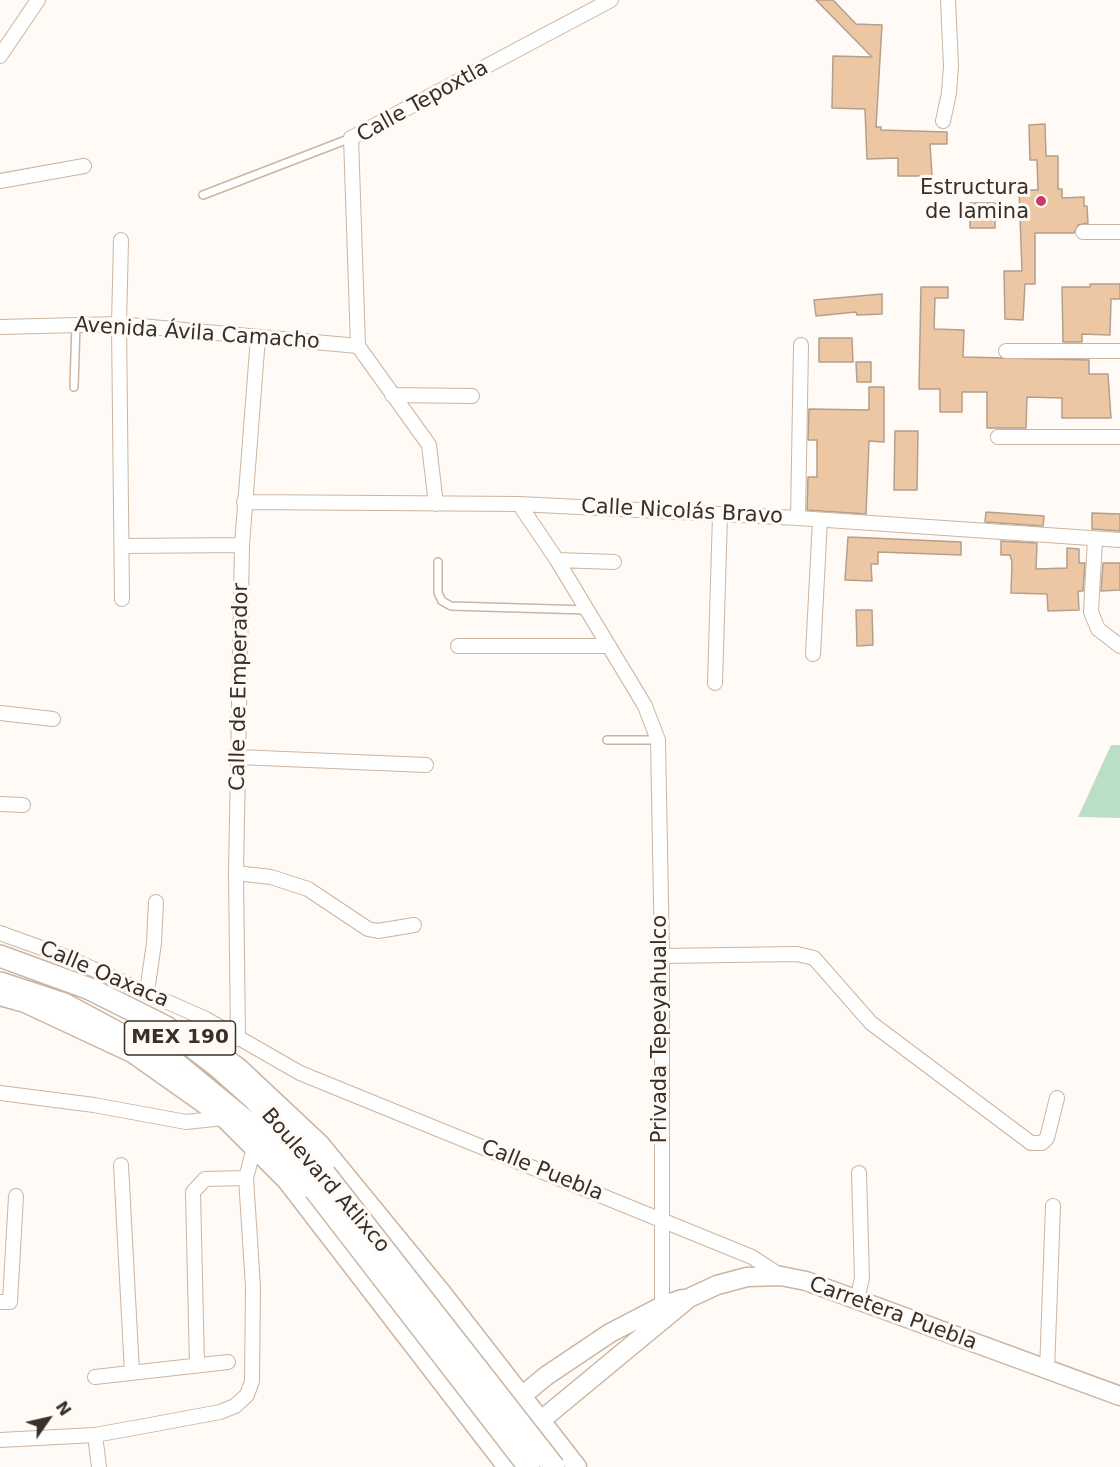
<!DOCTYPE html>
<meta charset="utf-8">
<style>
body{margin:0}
#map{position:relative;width:1120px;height:1467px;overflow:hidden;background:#fffaf6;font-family:"DejaVu Sans",sans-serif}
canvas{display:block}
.north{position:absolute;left:18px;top:1389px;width:60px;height:60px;-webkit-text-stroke:4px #fffaf6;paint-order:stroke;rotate:56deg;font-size:16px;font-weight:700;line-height:24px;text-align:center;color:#383028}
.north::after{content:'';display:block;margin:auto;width:21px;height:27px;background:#383028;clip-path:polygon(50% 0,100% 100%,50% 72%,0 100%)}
</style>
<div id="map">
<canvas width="1120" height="1467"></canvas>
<div class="north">N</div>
</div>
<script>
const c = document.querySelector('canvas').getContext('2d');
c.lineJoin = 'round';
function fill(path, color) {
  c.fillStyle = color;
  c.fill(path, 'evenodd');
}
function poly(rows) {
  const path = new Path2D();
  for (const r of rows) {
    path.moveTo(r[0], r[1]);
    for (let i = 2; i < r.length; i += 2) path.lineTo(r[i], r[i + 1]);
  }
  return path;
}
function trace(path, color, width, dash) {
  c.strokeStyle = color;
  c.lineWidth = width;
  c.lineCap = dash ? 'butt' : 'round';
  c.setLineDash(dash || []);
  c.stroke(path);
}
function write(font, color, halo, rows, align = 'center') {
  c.font = font + ' "DejaVu Sans",sans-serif';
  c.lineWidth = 6;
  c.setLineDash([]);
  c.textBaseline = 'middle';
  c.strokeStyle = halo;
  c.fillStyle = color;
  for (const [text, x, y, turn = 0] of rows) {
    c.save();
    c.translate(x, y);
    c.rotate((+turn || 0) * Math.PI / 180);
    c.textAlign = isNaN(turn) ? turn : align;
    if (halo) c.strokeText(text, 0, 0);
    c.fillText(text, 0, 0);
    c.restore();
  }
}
const green = poly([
 [1111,745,1120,745,1120,818,1078,817]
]);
const building = poly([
 [816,0,833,0,856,24,882,25,876,127,881,127,881,130,947,132,947,144,930,144,932,176,898,176,898,158,867,159,865,109,832,108,833,56,872,57,816,0],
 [1045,124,1046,156,1058,156,1058,189,1062,189,1062,198,1084,197,1084,206,1087,206,1088,223,1078,225,1074,233,1035,233,1035,284,1025,284,1023,320,1005,319,1004,271,1022,271,1019,190,1038,190,1037,160,1030,160,1029,125,1045,124],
 [970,203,995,203,995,228,970,228,970,203],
 [1090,284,1120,284,1120,299,1111,299,1110,335,1082,334,1082,342,1063,342,1062,287,1090,287,1090,284],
 [921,287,948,287,948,298,935,298,934,329,964,330,963,357,1089,360,1089,374,1108,374,1111,418,1062,418,1062,398,1027,397,1026,428,987,428,987,392,962,392,962,412,940,412,940,389,919,389,921,287],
 [882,294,882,314,857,315,856,312,816,316,814,300,882,294],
 [819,338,852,338,853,362,819,362,819,338],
 [856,362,871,362,871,382,857,382,856,362],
 [869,387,884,387,884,442,869,441,866,514,807,510,808,477,817,477,817,440,808,440,809,409,869,410,869,387],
 [895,431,918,431,917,490,894,490,895,431],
 [986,512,1044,516,1043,526,985,522,986,512],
 [1092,513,1120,514,1120,531,1092,529,1092,513],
 [848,537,961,542,961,555,878,552,878,564,871,564,872,581,845,580,848,537],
 [1001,541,1037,543,1036,569,1067,568,1067,548,1079,549,1079,563,1085,563,1083,591,1078,591,1079,610,1048,611,1047,594,1011,593,1012,562,1010,555,1001,555,1001,541],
 [1103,563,1120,563,1120,590,1101,591,1103,563],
 [856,610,872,610,873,645,857,646,856,610]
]);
const lane = poly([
 [203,195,351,138],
 [74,387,76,324],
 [438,562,438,593,442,601,451,606,587,610],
 [607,740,658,740]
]);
const street = poly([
 [0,56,38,0],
 [943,121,949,93,951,66,948,0],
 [0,181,84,166],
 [1083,232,1120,232],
 [121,240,119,324,122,599],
 [0,327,119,324,358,346],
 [358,346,351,138,611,0],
 [358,346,429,445,436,504],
 [1006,351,1120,351],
 [392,395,472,396],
 [998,437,1120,437],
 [244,502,519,504,798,518,1120,540],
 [519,504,557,560,645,706,658,740,662,956,662,1306,667,1314],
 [798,518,801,345],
 [1095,539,1091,612,1098,629,1120,646],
 [122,546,242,545],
 [557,560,614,562],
 [458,646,609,646],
 [813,654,820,520],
 [715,683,720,515],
 [0,713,53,719],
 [238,757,426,765],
 [0,804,23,805],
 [236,873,271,877,308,889,368,929,378,931,414,925],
 [0,933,64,956,206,1019,300,1073,752,1257,781,1276],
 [662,956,797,954,814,958,871,1023,1031,1143,1042,1143,1047,1138,1057,1098],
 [147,992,154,943,156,902],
 [238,1039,236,873,242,545,258,337],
 [0,1093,94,1105,186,1122,224,1118],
 [121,1165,132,1373],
 [857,1300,862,1278,859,1173],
 [0,1302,10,1302,16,1196],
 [197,1365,193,1192,205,1179,246,1178],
 [1047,1371,1053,1206],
 [95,1377,228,1362],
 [95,1435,99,1467],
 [0,1440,95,1435,150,1425,220,1412,235,1406,247,1395,252,1381,253,1287,246,1178,254,1148]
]);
const secondary = poly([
 [0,996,25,1003,132,1053,224,1118,287,1181,507,1467],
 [176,1031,200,1039,239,1068,320,1144,442,1293,577,1467],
 [512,1404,546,1376,610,1333,662,1306,682,1299],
 [516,1441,689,1298,717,1285,747,1277,781,1276,806,1281,1120,1396]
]);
const primary = poly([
 [0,956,90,989,166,1027,217,1066,253,1098,325,1174],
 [0,983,64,1004,178,1065,269,1140,315,1190]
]);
const primaryBridge = poly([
 [325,1174,554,1467],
 [315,1190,529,1467]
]);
const markers = [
 [1041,201,6,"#ca3d68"]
];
const shields = [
 [180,1038,111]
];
const shieldNames = [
 ["MEX 190",180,1038]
];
const streetNames = [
 ["Calle Tepoxtla",423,102,-29],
 ["Avenida Ávila Camacho",197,334,4],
 ["Calle Nicolás Bravo",682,512,3],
 ["Calle de Emperador",240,687,-89],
 ["Calle Oaxaca",104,975,23],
 ["Privada Tepeyahualco",661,1029,-90],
 ["Calle Puebla",542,1171,22],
 ["Boulevard Atlixco",325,1181,49],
 ["Carretera Puebla",893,1314,20]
];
const poiNames = [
 ["Estructura",1029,189],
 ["de lamina",1029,213]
];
fill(green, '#badfc6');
fill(building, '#edc7a4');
trace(building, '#b49f8b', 1.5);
trace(lane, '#cbb5a1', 10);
trace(street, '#cbb5a1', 16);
trace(secondary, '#cbb5a1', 21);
trace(primary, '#cbb5a1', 24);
trace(lane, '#fff', 7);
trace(street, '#fff', 14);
trace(secondary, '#fff', 18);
trace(primary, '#fff', 21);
trace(primaryBridge, '#cbb5a1', 24, []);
trace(primaryBridge, '#fff', 21);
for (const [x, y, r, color] of markers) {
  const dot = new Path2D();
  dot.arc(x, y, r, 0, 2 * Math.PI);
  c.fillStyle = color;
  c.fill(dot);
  trace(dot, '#fffaf6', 2);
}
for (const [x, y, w] of shields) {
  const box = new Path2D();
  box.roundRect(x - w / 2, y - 17, w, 34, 4.5);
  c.fillStyle = '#fffaf6';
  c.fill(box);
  trace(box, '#383028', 1.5);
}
write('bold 20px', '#383028', null, shieldNames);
write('21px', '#383028', '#fffaf6', streetNames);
write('21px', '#383028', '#fffaf6', poiNames, 'right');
</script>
